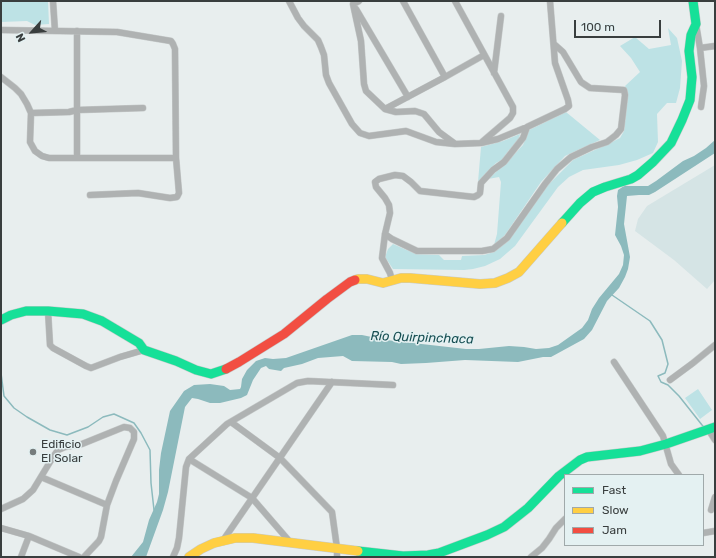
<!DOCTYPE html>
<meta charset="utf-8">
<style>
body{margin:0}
#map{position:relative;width:716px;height:558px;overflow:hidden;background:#e8eeee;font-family:Rubik,sans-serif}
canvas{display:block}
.frame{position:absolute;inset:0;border:2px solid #393e3e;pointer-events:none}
.legend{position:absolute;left:564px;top:474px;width:140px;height:72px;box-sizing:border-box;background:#e4f1f2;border:1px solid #a0a9aa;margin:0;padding:5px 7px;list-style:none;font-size:12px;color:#393e3e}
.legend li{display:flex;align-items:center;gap:8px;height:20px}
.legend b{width:20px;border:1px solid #a0a9aa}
.north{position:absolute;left:12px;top:12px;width:40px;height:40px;-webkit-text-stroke:3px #e4f1f2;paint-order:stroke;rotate:243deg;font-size:11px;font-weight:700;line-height:16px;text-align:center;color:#393e3e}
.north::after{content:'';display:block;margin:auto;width:14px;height:18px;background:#393e3e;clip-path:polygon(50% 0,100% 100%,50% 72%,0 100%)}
.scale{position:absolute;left:574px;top:20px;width:87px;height:18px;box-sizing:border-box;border:2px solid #393e3e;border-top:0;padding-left:5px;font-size:12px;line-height:14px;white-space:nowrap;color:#393e3e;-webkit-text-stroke:3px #e4f1f2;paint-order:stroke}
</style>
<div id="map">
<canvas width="716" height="558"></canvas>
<div class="frame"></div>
<ul class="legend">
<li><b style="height:5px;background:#16e098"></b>Fast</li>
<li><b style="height:5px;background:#ffcf43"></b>Slow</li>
<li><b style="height:5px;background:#f24e42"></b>Jam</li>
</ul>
<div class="north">N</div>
<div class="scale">100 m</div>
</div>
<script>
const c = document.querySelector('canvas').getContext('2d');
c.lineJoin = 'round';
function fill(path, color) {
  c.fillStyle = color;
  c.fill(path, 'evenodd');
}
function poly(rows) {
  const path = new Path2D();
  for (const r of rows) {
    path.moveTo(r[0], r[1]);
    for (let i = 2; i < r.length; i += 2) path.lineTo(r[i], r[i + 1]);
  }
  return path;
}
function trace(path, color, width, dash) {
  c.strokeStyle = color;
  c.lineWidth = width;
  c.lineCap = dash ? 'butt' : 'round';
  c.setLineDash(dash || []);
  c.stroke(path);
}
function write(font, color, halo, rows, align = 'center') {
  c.font = font + ' Rubik,sans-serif';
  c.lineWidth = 3;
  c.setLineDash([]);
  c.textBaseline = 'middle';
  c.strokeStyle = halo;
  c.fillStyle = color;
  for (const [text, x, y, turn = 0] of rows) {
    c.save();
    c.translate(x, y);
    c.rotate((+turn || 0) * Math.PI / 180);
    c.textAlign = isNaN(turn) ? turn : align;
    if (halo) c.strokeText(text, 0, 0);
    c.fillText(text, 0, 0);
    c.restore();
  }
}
const built = poly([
 [715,165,715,280,707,289,674,260,635,231,638,219,647,206]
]);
const green = poly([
 [1,1,48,1,49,24,35,25,27,21,1,22],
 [668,28,677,38,682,61,680,88,676,103,667,103,657,114,658,142,653,153,637,160,619,165,583,170,569,177,558,187,515,246,500,259,485,266,473,269,464,270,393,269,385,257,388,249,393,244,416,254,439,255,444,260,461,260,462,256,484,255,494,252,510,238,547,186,573,160,612,142,620,138,624,131,628,93,625,86,640,72,631,58,620,46,635,37,649,49,671,45],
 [566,112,600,140,565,156,541,182,505,235,494,245,497,234,501,182,499,177,488,179,507,162,523,145,529,130],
 [520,134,518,144,509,150,502,160,496,163,478,182,481,147,503,141],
 [698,389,712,410,700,419,685,398]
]);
const water = poly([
 [715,140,715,153,655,192,649,195,639,195,627,196,624,224,630,257,628,269,625,277,619,288,607,301,592,330,584,339,551,357,543,357,518,362,465,360,426,363,401,364,392,362,352,361,343,356,318,358,302,364,284,368,281,371,269,369,266,366,261,368,253,380,247,395,241,398,220,403,210,403,198,399,192,398,185,407,168,492,163,510,146,557,131,557,143,542,149,520,157,502,159,494,159,470,161,453,170,411,184,391,194,385,210,384,224,386,230,390,240,389,241,387,242,379,247,370,256,361,265,358,273,359,286,358,352,335,362,335,386,340,466,349,479,349,509,346,524,347,536,349,549,348,558,345,582,328,588,320,592,309,599,298,619,274,623,265,624,255,621,246,615,235,618,207,617,196,618,190,624,186,648,186,656,181,683,161,694,156,706,148]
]);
const stream = poly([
 [612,295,650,321,662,340,668,364,665,373,658,376,661,382,668,385,679,396,702,425,703,426],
 [1,373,4,396,14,408,27,417,50,430,67,435,88,427,103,417,114,414,134,423,141,433,150,450,151,483,154,510]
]);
const street = poly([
 [53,1,55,31],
 [289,1,298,18,304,26,318,40,321,47,324,55,326,75,329,83,352,124,360,133,369,136,406,131,436,142,455,144,481,143,498,139,527,127,565,109,569,106,568,100,555,63,550,1],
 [359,1,353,4,361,41,364,84,366,91,385,109,445,77,484,55],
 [403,1,445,77],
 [455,1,513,107,513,113,510,118,482,142],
 [356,9,408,97],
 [696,24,700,48,704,86,701,107],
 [1,30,117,32,171,41,173,44,175,49,176,158,179,193,177,197,170,198,138,193,90,195],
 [700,48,715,46],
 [494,73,501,16],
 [1,77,15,88,21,94,27,104,31,113,30,142,35,151,42,156,49,158,176,158],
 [385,109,396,112,415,111,424,114,439,132,454,143],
 [31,113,69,112,77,110,143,108],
 [77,158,77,31],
 [385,234,392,239,417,251,482,251,493,249,507,238,545,184,557,169,571,157,592,147,607,142,616,135,621,129,625,95,624,90,590,88,581,82,563,52,554,44],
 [392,280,390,273,382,258,385,234,390,213,389,205,385,198,376,187,375,182,379,179,395,175,403,176,411,182,420,191,474,197,478,195,480,193,481,183,493,170,504,162,523,138,527,127],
 [48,311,50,345,53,348,86,366,91,368,120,357,144,350],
 [614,362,663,436,671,464,679,475],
 [670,380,693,363,715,345],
 [231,422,280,458,332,512,337,548,337,557],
 [708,429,715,440],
 [189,459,252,498,290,542],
 [41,477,107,505],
 [1,509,23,499,33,490,53,457,58,450,65,447,82,444,124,427,130,428,134,432,134,439,116,481,107,505,101,537,99,541,84,557],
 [711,510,715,497],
 [1,528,29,536,79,557],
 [703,533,715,531],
 [224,539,332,382],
 [21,557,29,536],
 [173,557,177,548,179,538,186,467,189,459,227,424,297,383,308,381,393,385],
 [531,557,542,548,549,539,556,528,565,519]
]);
const fast = poly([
 [562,223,580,203,593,192,605,187,631,179,638,175,653,162,671,143,682,120,690,100,692,77,689,51,691,35,696,24,693,1],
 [1,320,11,315,26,311,48,311,83,314,102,321,139,343,144,350,176,361,196,370,211,374,226,369],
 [358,551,403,556,428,555,439,553,487,535,504,527,528,508,559,476,580,460,587,457,640,451,666,444,715,427]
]);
const slow = poly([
 [355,280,358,279,367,279,383,283,401,278,410,278,480,284,495,283,508,278,519,272,562,223],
 [189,557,201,549,214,543,235,538,253,538,358,551]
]);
const jam = poly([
 [226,369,239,362,284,334,327,299,350,282,355,280]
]);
const markers = [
 [33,452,4,"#767c7c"]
];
const poiNames = [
 ["Edificio",41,445],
 ["El Solar",41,459]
];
const waterNames = [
 ["Río Quirpinchaca",422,338,2]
];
fill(built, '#d5e4e5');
fill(green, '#bde2e5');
fill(water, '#8cbabd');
trace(stream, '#8cbabd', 1.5);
trace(street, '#c6caca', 7);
trace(fast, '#c6caca', 10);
trace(slow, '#c6caca', 10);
trace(jam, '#c6caca', 10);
trace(street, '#afb2b2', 6);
trace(fast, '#16e098', 9);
trace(slow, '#ffcf43', 9);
trace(jam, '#f24e42', 9);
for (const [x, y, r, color] of markers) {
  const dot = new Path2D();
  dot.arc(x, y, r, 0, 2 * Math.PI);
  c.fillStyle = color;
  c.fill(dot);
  trace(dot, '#e4f1f2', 1.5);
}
write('12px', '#393e3e', '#e4f1f2', poiNames, 'left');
write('italic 13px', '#174f53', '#e4f1f2', waterNames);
</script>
